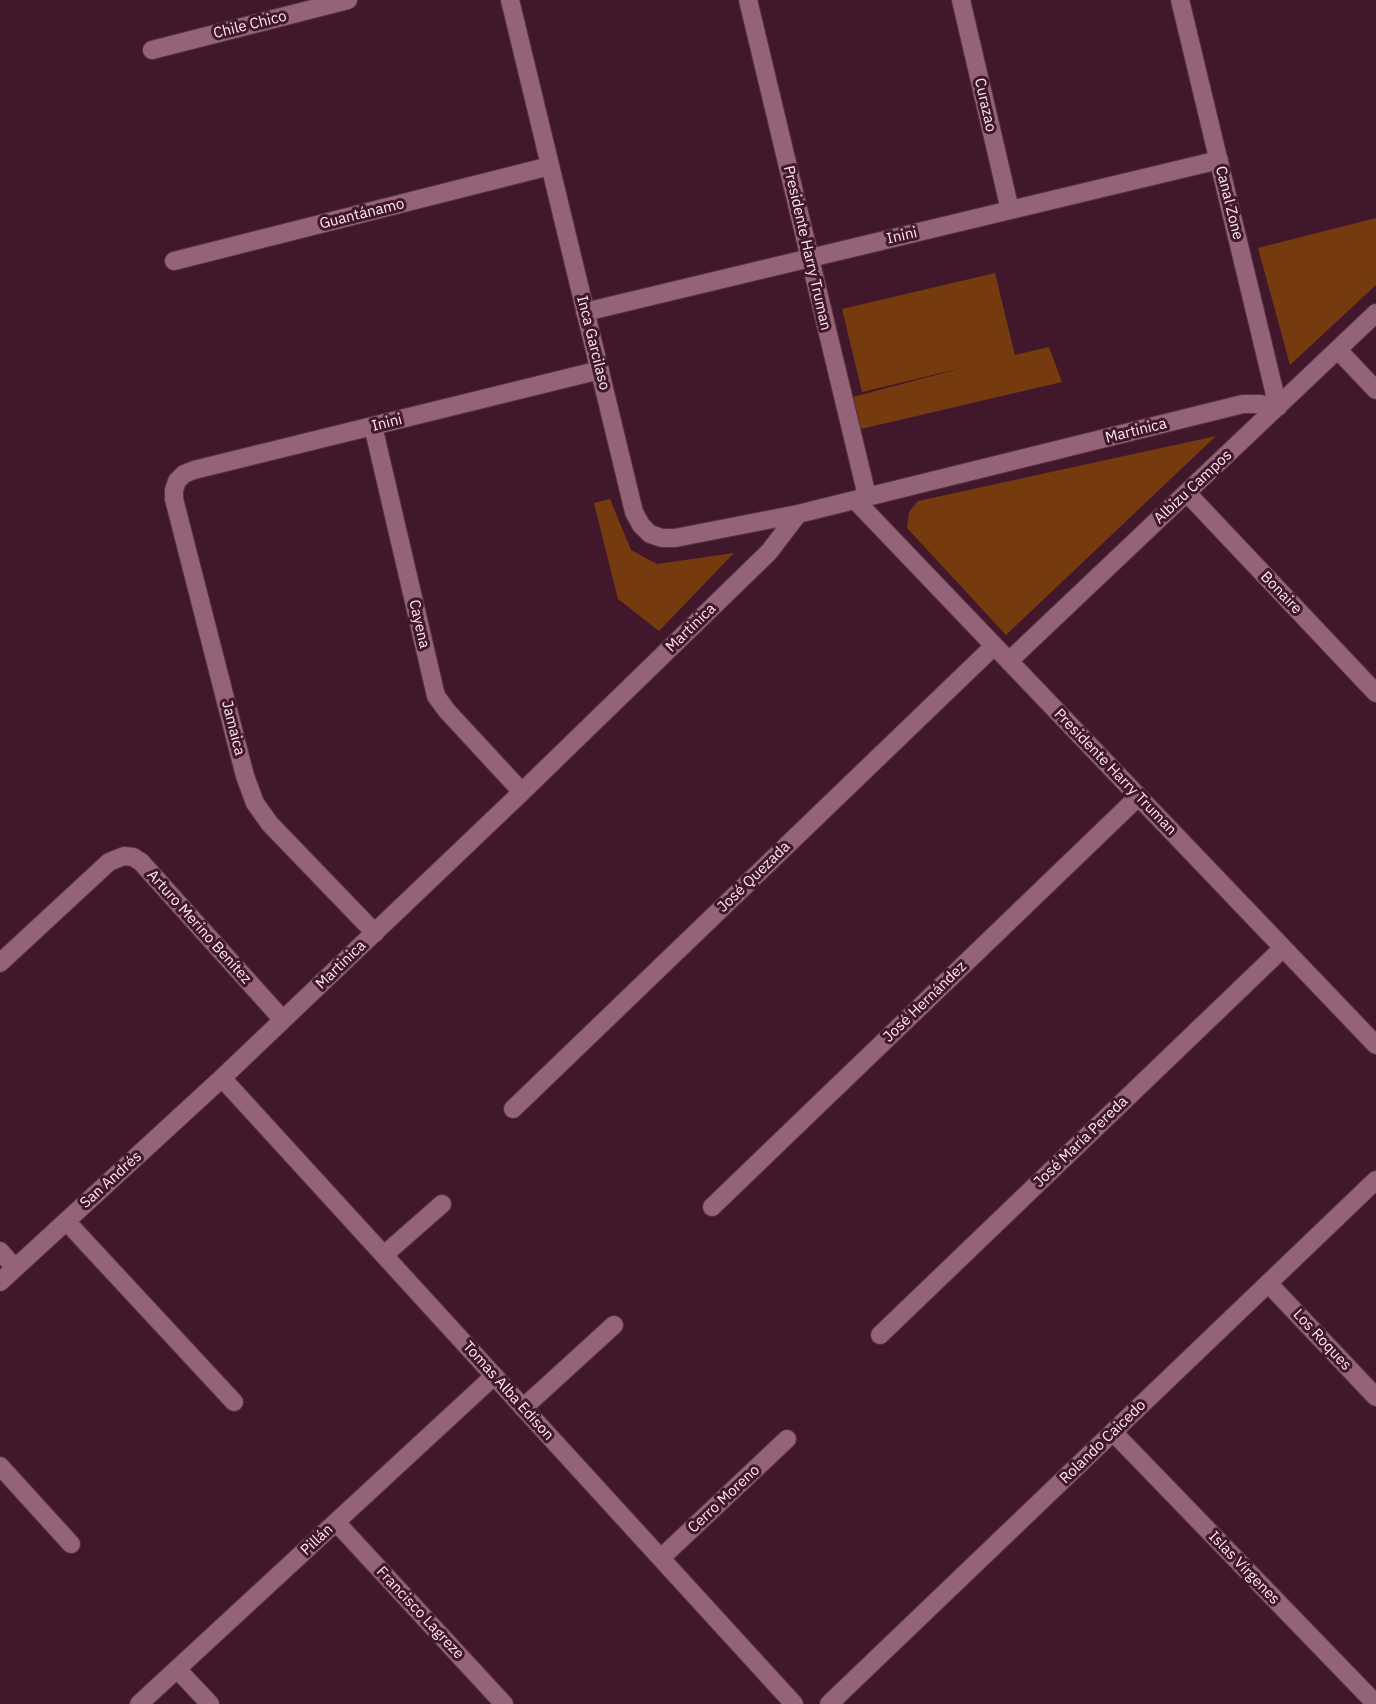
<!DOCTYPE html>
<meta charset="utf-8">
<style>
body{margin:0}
canvas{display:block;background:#41172b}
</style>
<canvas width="1376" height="1704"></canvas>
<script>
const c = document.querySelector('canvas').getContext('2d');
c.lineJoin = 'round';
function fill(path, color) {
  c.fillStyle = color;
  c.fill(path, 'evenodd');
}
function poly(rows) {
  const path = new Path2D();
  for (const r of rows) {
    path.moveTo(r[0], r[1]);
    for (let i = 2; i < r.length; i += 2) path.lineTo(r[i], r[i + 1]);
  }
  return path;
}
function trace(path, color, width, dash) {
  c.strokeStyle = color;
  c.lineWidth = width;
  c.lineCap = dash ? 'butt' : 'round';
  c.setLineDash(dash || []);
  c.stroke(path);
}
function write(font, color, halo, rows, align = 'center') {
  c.font = font + ' "IBM Plex Sans",sans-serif';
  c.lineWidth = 6;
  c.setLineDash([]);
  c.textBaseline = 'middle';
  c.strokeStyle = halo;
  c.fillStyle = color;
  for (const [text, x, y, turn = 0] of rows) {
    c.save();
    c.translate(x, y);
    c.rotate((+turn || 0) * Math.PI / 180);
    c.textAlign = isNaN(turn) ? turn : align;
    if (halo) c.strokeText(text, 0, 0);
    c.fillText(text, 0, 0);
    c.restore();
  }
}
const green = poly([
 [1376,218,1376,285,1290,365,1258,248],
 [995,273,1015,355,1049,347,1062,382,861,429,853,397,966,367,862,392,842,309],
 [1216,436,1006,635,907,528,909,512,918,501],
 [610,499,631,550,657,564,734,553,659,631,618,599,594,503]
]);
const minor = poly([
 [510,0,634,512,641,525,650,534,662,538,675,538,798,514,1243,404,1260,404,1278,407],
 [748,0,867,496],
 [961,0,1010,210],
 [1180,0,1278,407],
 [152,50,348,0],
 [174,261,550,166],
 [585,312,1219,160],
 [1338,350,1376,390],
 [373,426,436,696,447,711,522,792],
 [1187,493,1376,693],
 [855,500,1376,1045],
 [1009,661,1376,313],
 [375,933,270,824,255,803,245,776,174,499,174,490,177,481,184,474,194,470,600,370],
 [0,963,109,862,124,856,133,857,141,862,283,1020],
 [222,1078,794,1704],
 [513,1109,994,646],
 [712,1207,1138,797],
 [66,1221,234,1402],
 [0,1251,15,1268],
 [384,1255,442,1204],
 [0,1282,222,1078,522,792,769,552,798,514],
 [1268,1283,1376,1397],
 [880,1335,1283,948],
 [523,1408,614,1325],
 [1113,1432,1376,1704],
 [0,1466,71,1544],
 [336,1522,504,1704],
 [661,1558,787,1439],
 [177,1669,210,1704],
 [139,1704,494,1376],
 [829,1704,1376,1180]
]);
const streetNames = [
 ["Chile Chico",250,25,-14],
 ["Curazao",985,105,77],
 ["Canal Zone",1229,203,76],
 ["Guantánamo",362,214,-14],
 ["Inini",902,236,-13],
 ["Presidente Harry Truman",807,248,77],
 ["Inca Garcilaso",593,343,76],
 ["Inini",387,423,-14],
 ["Martinica",1136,431,-14],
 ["Albizu Campos",1193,487,-43],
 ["Bonaire",1281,593,46],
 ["Cayena",419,624,77],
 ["Martinica",691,628,-44],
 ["Jamaica",233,728,76],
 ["Presidente Harry Truman",1115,772,46],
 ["José Quezada",754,877,-44],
 ["Arturo Merino Benítez",199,927,48],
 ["Martinica",341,965,-44],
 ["José Hernández",925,1002,-44],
 ["José María Pereda",1081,1142,-44],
 ["San Andrés",111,1180,-42],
 ["Los Roques",1322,1340,47],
 ["Tomas Alba Edison",508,1391,48],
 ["Rolando Caicedo",1103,1442,-44],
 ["Cerro Moreno",724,1499,-43],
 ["Pillán",317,1540,-43],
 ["Islas Vírgenes",1244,1568,46],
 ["Francisco Lagreze",420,1613,47]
];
fill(green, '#753a0d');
trace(minor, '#553444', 20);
trace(minor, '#956378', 18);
write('15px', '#fee7f0', '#41172b', streetNames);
</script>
